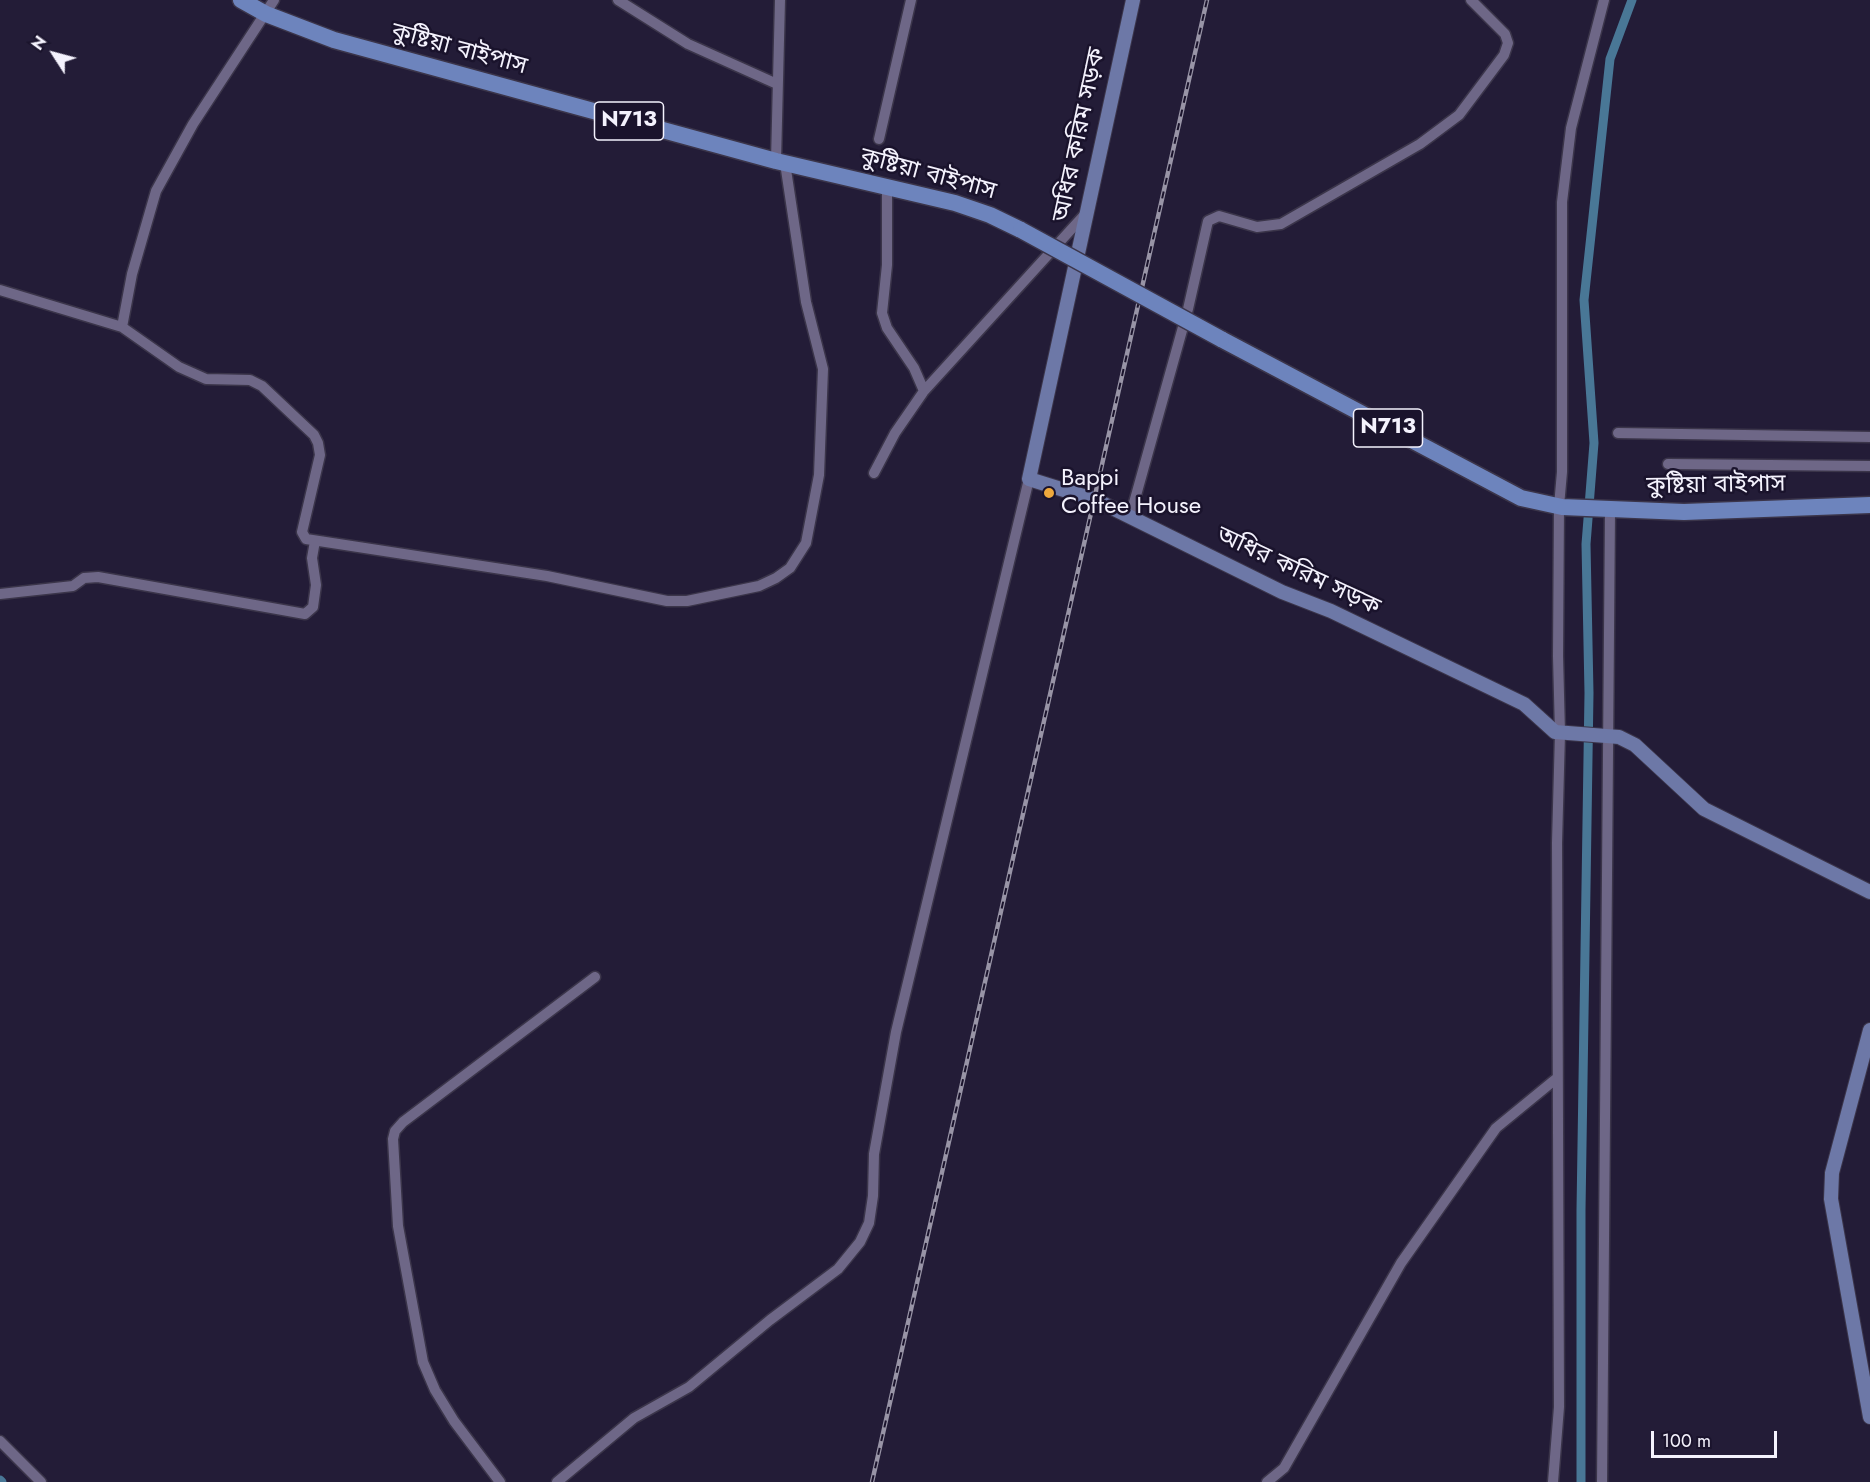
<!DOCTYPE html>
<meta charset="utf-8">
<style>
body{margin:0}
#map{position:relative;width:1870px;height:1482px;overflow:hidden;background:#231c37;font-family:Jost,sans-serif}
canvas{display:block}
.north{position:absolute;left:24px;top:24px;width:60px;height:60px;-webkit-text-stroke:4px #1a132c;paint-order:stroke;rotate:306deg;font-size:16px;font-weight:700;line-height:24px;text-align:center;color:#f4f2fd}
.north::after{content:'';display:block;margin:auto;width:21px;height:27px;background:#f4f2fd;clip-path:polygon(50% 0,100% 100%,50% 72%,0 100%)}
.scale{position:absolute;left:1651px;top:1431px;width:126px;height:27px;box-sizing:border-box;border:3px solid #f4f2fd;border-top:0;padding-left:8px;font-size:18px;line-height:21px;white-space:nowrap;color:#f4f2fd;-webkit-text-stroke:4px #1a132c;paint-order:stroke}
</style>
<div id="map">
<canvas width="1870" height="1482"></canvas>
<div class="north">N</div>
<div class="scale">100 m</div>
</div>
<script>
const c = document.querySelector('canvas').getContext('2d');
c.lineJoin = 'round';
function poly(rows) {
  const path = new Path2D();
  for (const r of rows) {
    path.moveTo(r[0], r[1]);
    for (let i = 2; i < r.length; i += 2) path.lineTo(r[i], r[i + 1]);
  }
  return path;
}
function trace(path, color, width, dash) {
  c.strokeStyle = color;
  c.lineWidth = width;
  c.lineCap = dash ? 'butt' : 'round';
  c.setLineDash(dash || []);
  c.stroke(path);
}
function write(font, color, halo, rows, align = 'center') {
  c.font = font + ' Jost,"Noto Sans Bengali",sans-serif';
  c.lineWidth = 5;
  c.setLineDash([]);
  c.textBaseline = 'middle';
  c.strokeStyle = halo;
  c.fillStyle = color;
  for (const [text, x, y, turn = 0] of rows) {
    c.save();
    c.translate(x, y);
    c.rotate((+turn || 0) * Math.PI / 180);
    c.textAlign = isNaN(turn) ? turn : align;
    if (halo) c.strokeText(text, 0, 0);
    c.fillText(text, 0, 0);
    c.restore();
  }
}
const canal = poly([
 [0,1480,2,1482],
 [1581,1482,1581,1210,1589,693,1586,544,1594,443,1584,300,1610,59,1632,0]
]);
const minor = poly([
 [618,0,688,44,777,84],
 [879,139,911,0],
 [776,161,780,0],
 [887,187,887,265,882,313,887,328,914,368,924,391],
 [0,290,122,327,179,367,206,379,250,380,262,386,314,435,318,443,320,455,302,532,306,539,547,576,667,601,687,601,759,586,776,578,790,568,806,543,819,475,823,369,806,302,785,163],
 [122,327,132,274,156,191,193,124,274,0],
 [1618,433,1870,437],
 [1668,464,1870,466],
 [874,473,895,433,924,391,1087,212],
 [1130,517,1188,309,1208,221,1219,216,1257,227,1281,224,1420,144,1459,115,1504,55,1508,43,1505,34,1471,0],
 [0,594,73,586,84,578,98,577,305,614,313,607,316,585,312,558,315,541],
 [0,1441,41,1482],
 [500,1482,454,1421,435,1390,423,1362,398,1226,393,1139,395,1131,403,1122,595,977],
 [557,1482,634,1418,689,1387,770,1320,838,1269,860,1242,869,1223,873,1196,874,1154,896,1032,1029,479],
 [1267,1482,1284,1468,1401,1263,1496,1128,1557,1078],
 [1553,1482,1559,1407,1557,843,1560,733,1558,656,1559,506,1562,472,1562,202,1571,128,1604,0],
 [1602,1482,1610,511]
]);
const major = poly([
 [1133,0,1029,479,1096,500,1282,592,1331,611,1524,704,1555,732,1619,737,1635,745,1704,809,1870,892],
 [1870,1030,1832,1173,1831,1199,1870,1417]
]);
const highway = poly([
 [241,0,266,14,334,40,776,161,955,203,990,215,1021,230],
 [1221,339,1521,498,1562,507,1684,512,1870,505]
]);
const rail = poly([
 [872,1482,1207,0]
]);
const highwayBridge = poly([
 [1021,230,1221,339]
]);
const markers = [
 [1049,493,6,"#eea83c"]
];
const shields = [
 [629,121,69],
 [1388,428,69]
];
const shieldNames = [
 ["N713",629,121],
 ["N713",1388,428]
];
const streetNames = [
 ["কুষ্টিয়া বাইপাস",459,50,15],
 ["অধির করিম সড়ক",1080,135,-78],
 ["কুষ্টিয়া বাইপাস",928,175,15],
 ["কুষ্টিয়া বাইপাস",1716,486,-1],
 ["অধির করিম সড়ক",1298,572,25]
];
const poiNames = [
 ["Bappi",1061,479],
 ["Coffee House",1061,507]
];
trace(canal, '#497796', 9);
trace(minor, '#3b354a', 13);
trace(major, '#3b354a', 16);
trace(highway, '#3b354a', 19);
trace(minor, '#6e6787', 10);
trace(major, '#6d78a7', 14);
trace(highway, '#6d84bd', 16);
trace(rail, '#9894a6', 4.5);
trace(rail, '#1a132c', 2, [7]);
trace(highwayBridge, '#3b354a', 19, []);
trace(highwayBridge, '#6d84bd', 16);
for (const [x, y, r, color] of markers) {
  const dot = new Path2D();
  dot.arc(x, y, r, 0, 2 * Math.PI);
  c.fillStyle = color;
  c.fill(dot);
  trace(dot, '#1a132c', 2);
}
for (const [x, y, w] of shields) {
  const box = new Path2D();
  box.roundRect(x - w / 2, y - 19, w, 38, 4.5);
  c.fillStyle = '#1a132c';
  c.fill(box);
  trace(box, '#f4f2fd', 1.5);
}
write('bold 22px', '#f4f2fd', null, shieldNames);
write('24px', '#f4f2fd', '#1a132c', streetNames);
write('24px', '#f4f2fd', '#1a132c', poiNames, 'left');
</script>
